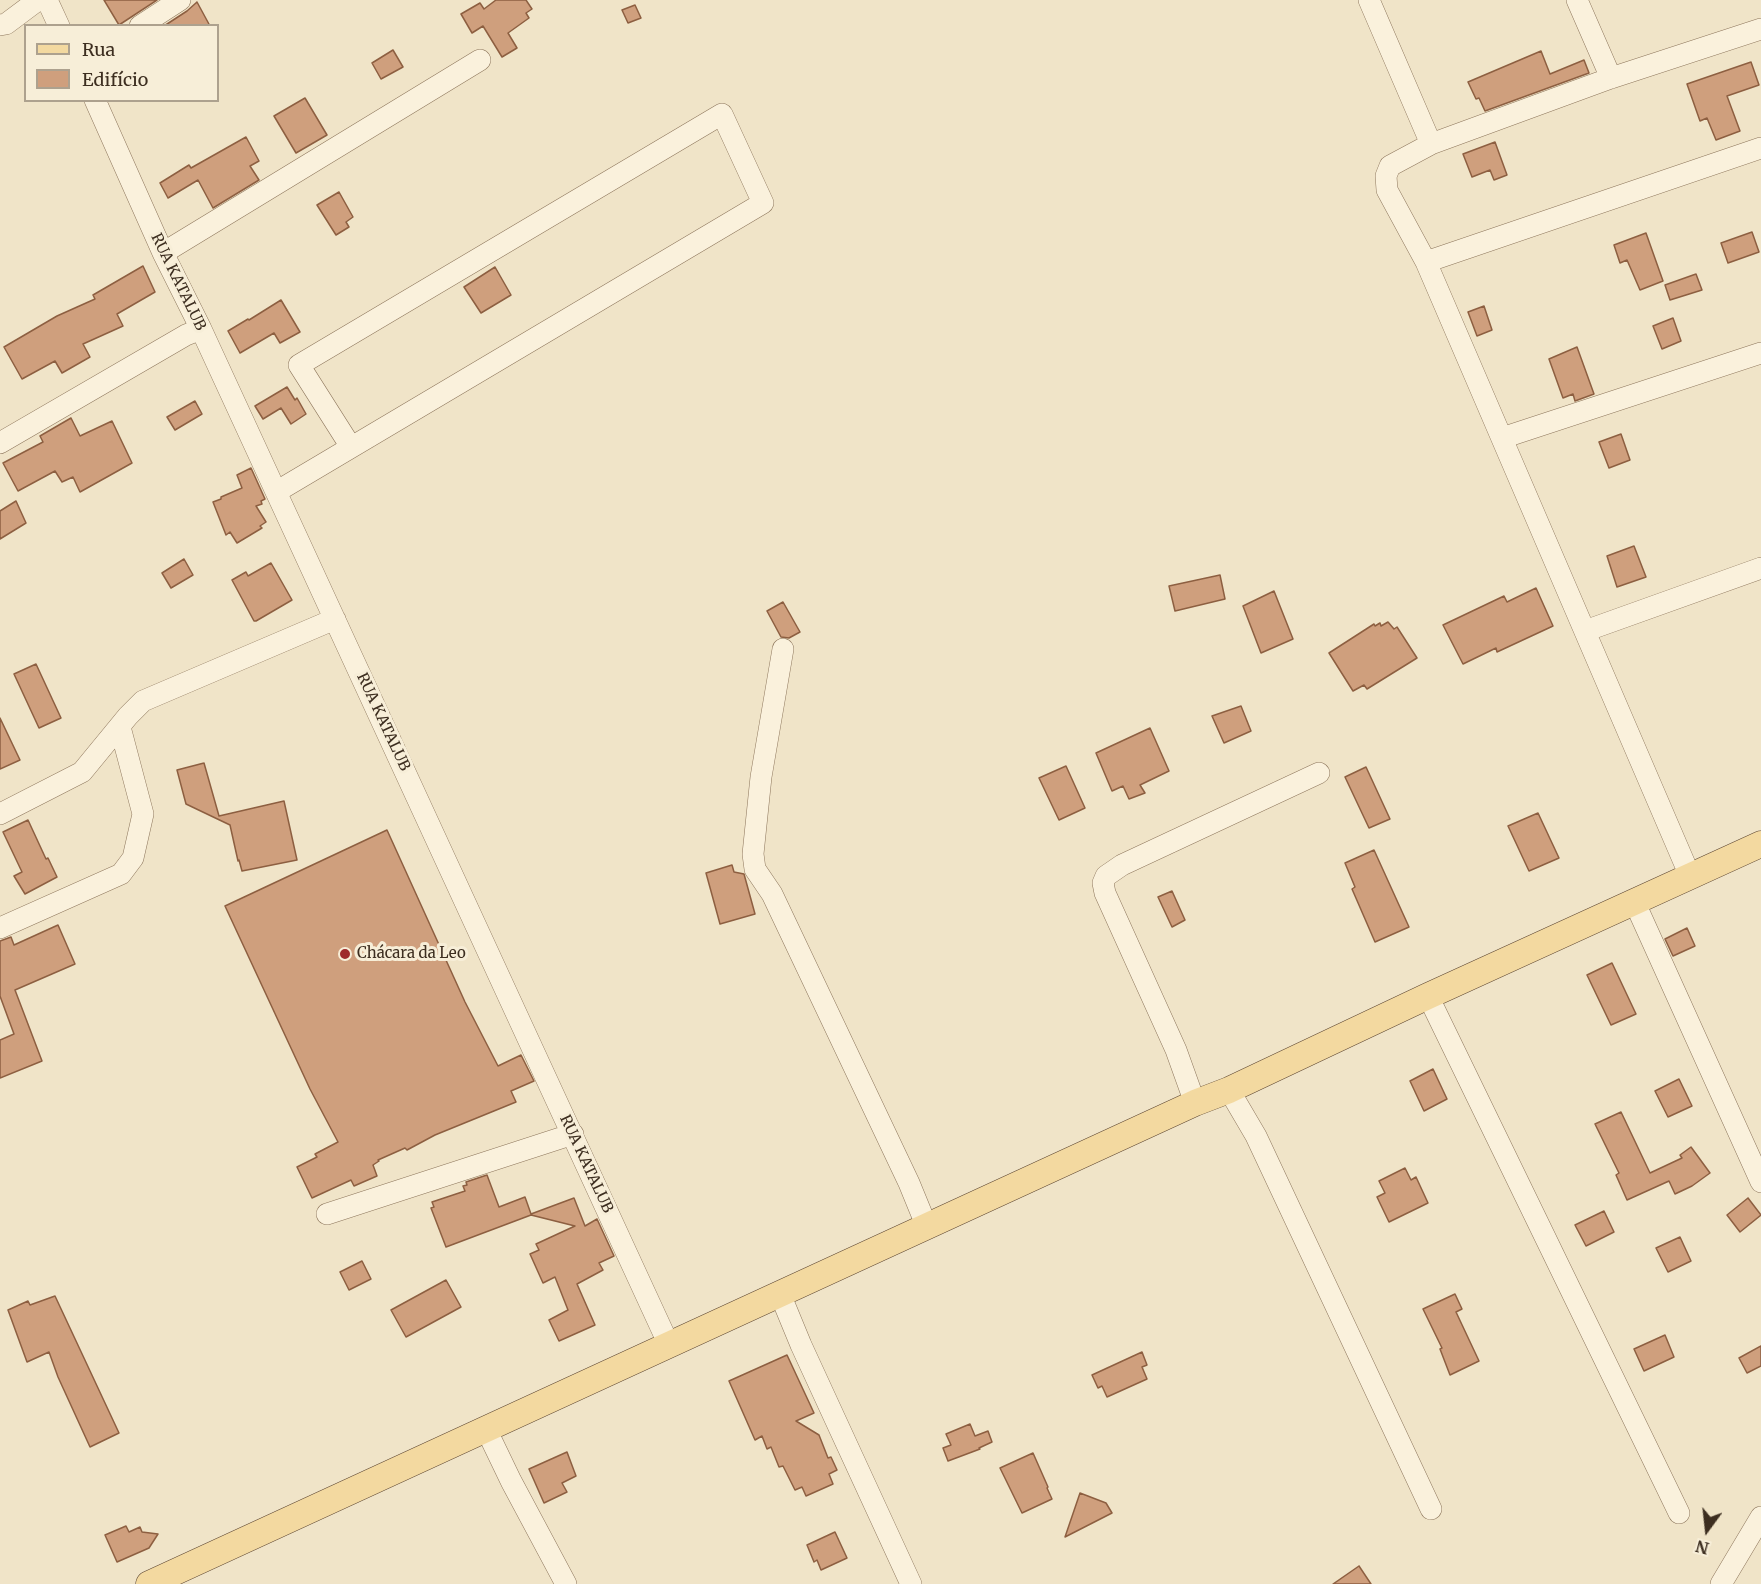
<!DOCTYPE html>
<meta charset="utf-8">
<style>
body{margin:0}
#map{position:relative;width:1761px;height:1584px;overflow:hidden;background:#f0e4c8;font-family:Merriweather,serif}
canvas{display:block}
.legend{position:absolute;left:24px;top:24px;width:195px;height:78px;box-sizing:border-box;background:#f7eed8;border:2px solid #ada18e;margin:0;padding:8px 10px;list-style:none;font-size:18px;color:#3d2e20}
.legend li{display:flex;align-items:center;gap:12px;height:30px}
.legend b{width:30px;border:2px solid #ada18e}
.north{position:absolute;left:1677px;top:1500px;width:60px;height:60px;-webkit-text-stroke:4px #f7eed8;paint-order:stroke;rotate:195deg;font-size:16px;font-weight:700;line-height:24px;text-align:center;color:#3d2e20}
.north::after{content:'';display:block;margin:auto;width:21px;height:27px;background:#3d2e20;clip-path:polygon(50% 0,100% 100%,50% 72%,0 100%)}
</style>
<div id="map">
<canvas width="1761" height="1584"></canvas>
<ul class="legend">
<li><b style="height:8px;background:#f3d9a0"></b>Rua</li>
<li><b style="height:16px;background:#cf9f7d"></b>Edifício</li>
</ul>
<div class="north">N</div>
</div>
<script>
const c = document.querySelector('canvas').getContext('2d');
c.lineJoin = 'round';
function fill(path, color) {
  c.fillStyle = color;
  c.fill(path, 'evenodd');
}
function poly(rows) {
  const path = new Path2D();
  for (const r of rows) {
    path.moveTo(r[0], r[1]);
    for (let i = 2; i < r.length; i += 2) path.lineTo(r[i], r[i + 1]);
  }
  return path;
}
function trace(path, color, width, dash) {
  c.strokeStyle = color;
  c.lineWidth = width;
  c.lineCap = dash ? 'butt' : 'round';
  c.setLineDash(dash || []);
  c.stroke(path);
}
function write(font, color, halo, rows, align = 'center') {
  c.font = font + ' Merriweather,serif';
  c.lineWidth = 6;
  c.setLineDash([]);
  c.textBaseline = 'middle';
  c.strokeStyle = halo;
  c.fillStyle = color;
  for (const [text, x, y, turn = 0] of rows) {
    c.save();
    c.translate(x, y);
    c.rotate((+turn || 0) * Math.PI / 180);
    c.textAlign = isNaN(turn) ? turn : align;
    if (halo) c.strokeText(text, 0, 0);
    c.fillText(text, 0, 0);
    c.restore();
  }
}
const building = poly([
 [104,0,157,0,119,25,104,0],
 [496,0,526,0,532,9,526,13,529,18,508,33,517,48,502,57,483,26,472,33,461,14,480,3,484,9,496,0],
 [197,2,210,26,164,26,187,11,197,2],
 [635,5,641,18,628,23,622,10,635,5],
 [393,50,403,67,381,79,372,63,393,50],
 [1541,51,1550,74,1584,60,1589,73,1485,111,1479,98,1476,99,1468,82,1541,51],
 [1751,62,1759,85,1727,96,1740,131,1716,140,1707,118,1700,121,1687,84,1751,62],
 [305,98,327,135,296,153,274,116,305,98],
 [246,137,259,161,250,166,259,180,213,208,198,180,168,198,160,183,189,165,191,168,246,137],
 [1495,142,1507,175,1494,180,1490,170,1472,177,1463,154,1495,142],
 [339,192,353,217,346,222,349,227,336,235,317,205,339,192],
 [1752,232,1759,252,1728,263,1721,243,1752,232],
 [1646,233,1663,281,1640,290,1627,260,1620,263,1614,245,1646,233],
 [143,266,155,292,117,314,123,326,83,344,90,357,62,373,55,361,22,379,4,347,57,316,95,299,93,295,143,266],
 [495,267,511,295,481,313,464,287,495,267],
 [1696,274,1702,290,1670,300,1665,285,1696,274],
 [281,300,300,332,280,343,274,333,240,353,228,331,248,319,249,320,281,300],
 [1484,306,1492,330,1477,336,1468,312,1484,306],
 [1673,318,1681,341,1662,349,1653,326,1673,318],
 [1577,347,1594,394,1575,401,1573,394,1563,398,1549,359,1577,347],
 [287,387,295,400,297,398,306,414,291,424,281,408,263,419,255,406,287,387],
 [195,401,202,414,175,430,167,417,195,401],
 [71,418,80,436,112,421,132,463,80,492,73,477,62,482,55,471,18,491,3,463,43,442,40,436,71,418],
 [1621,434,1630,460,1609,468,1599,442,1621,434],
 [251,468,265,499,261,501,262,504,256,506,266,522,260,526,262,528,237,543,230,532,226,535,213,502,221,499,221,497,242,488,237,475,251,468],
 [16,501,26,523,0,539,0,511,16,501],
 [1634,546,1646,577,1617,587,1607,556,1634,546],
 [184,559,193,575,171,588,162,573,184,559],
 [271,563,292,600,256,621,254,621,232,580,246,572,248,576,271,563],
 [1220,575,1225,599,1175,611,1169,586,1220,575],
 [1536,588,1553,626,1497,652,1496,648,1463,664,1443,625,1504,596,1507,602,1536,588],
 [1274,591,1293,639,1261,653,1243,606,1274,591],
 [783,602,800,632,789,638,781,637,767,611,783,602],
 [1388,622,1394,629,1397,627,1417,658,1367,689,1364,685,1353,691,1329,653,1374,624,1375,626,1380,623,1381,626,1388,622],
 [36,664,61,718,39,728,14,674,36,664],
 [1241,706,1251,731,1224,743,1212,716,1241,706],
 [0,718,20,760,0,769,0,718],
 [1150,728,1169,771,1140,785,1145,793,1129,799,1123,786,1112,791,1096,753,1150,728],
 [204,763,219,816,284,801,297,860,242,871,239,860,238,861,230,825,186,804,177,770,204,763],
 [1066,766,1085,808,1059,820,1039,778,1066,766],
 [1366,767,1390,819,1369,828,1345,777,1366,767],
 [1538,813,1559,858,1529,871,1508,826,1538,813],
 [28,820,46,859,48,858,57,877,25,894,14,876,22,872,3,832,28,820],
 [387,830,465,1002,498,1066,521,1055,534,1081,511,1091,516,1102,435,1135,407,1150,405,1148,378,1160,379,1161,373,1165,377,1176,354,1186,351,1180,312,1198,297,1167,317,1157,315,1154,338,1142,310,1089,225,906,387,830],
 [1374,850,1409,927,1375,942,1352,889,1355,887,1345,863,1374,850],
 [732,865,734,872,744,874,755,914,720,924,706,873,732,865],
 [1172,891,1185,920,1172,927,1158,897,1172,891],
 [58,925,75,964,15,990,42,1061,0,1078,0,1040,14,1034,0,996,0,941,11,937,14,945,58,925],
 [1687,928,1695,946,1673,956,1665,939,1687,928],
 [1612,963,1636,1014,1611,1025,1587,975,1612,963],
 [1433,1069,1447,1099,1424,1111,1410,1081,1433,1069],
 [1679,1079,1692,1106,1668,1117,1655,1091,1679,1079],
 [1621,1112,1650,1173,1682,1158,1680,1155,1691,1147,1710,1173,1692,1186,1675,1194,1669,1181,1627,1200,1616,1175,1619,1173,1595,1124,1621,1112],
 [1405,1168,1411,1180,1416,1177,1428,1203,1389,1222,1377,1197,1385,1193,1379,1181,1405,1168],
 [487,1175,499,1207,525,1197,531,1214,574,1198,585,1226,597,1219,614,1256,599,1263,603,1270,577,1284,595,1325,559,1341,549,1320,568,1310,555,1277,543,1283,530,1254,539,1250,536,1244,575,1226,531,1215,446,1247,431,1208,434,1207,432,1202,465,1191,463,1186,467,1185,466,1182,487,1175],
 [1748,1198,1761,1215,1740,1232,1727,1215,1748,1198],
 [1604,1211,1614,1232,1586,1246,1575,1225,1604,1211],
 [1680,1237,1691,1261,1668,1272,1656,1248,1680,1237],
 [362,1261,371,1279,349,1290,340,1272,362,1261],
 [446,1280,461,1307,406,1337,391,1310,446,1280],
 [1455,1294,1462,1309,1456,1312,1479,1361,1450,1375,1440,1349,1442,1348,1423,1309,1455,1294],
 [55,1296,119,1433,90,1447,58,1377,49,1352,27,1362,8,1310,28,1301,30,1305,55,1296],
 [1665,1335,1674,1357,1644,1371,1634,1349,1665,1335],
 [1761,1346,1761,1366,1747,1373,1739,1358,1761,1346],
 [1142,1352,1147,1365,1142,1367,1147,1379,1107,1397,1102,1386,1098,1388,1092,1375,1142,1352],
 [787,1355,814,1413,796,1421,819,1435,828,1458,831,1457,837,1470,829,1474,833,1484,806,1496,802,1487,795,1490,783,1466,779,1467,771,1447,767,1449,762,1436,755,1440,729,1381,787,1355],
 [970,1424,975,1436,988,1431,992,1442,979,1448,980,1449,948,1461,943,1448,951,1445,946,1434,970,1424],
 [567,1452,576,1476,562,1483,567,1492,544,1503,529,1469,567,1452],
 [1033,1453,1048,1487,1047,1488,1052,1499,1022,1513,1000,1468,1033,1453],
 [1080,1493,1106,1503,1112,1513,1065,1537,1080,1493],
 [126,1526,129,1532,140,1527,142,1532,158,1534,149,1548,117,1562,105,1535,126,1526],
 [835,1532,847,1558,821,1570,817,1560,814,1562,807,1545,835,1532],
 [1359,1566,1371,1584,1333,1584,1359,1566]
]);
const minor = poly([
 [47,0,59,26],
 [1369,0,1431,144],
 [1577,0,1611,78],
 [0,25,6,24,38,0],
 [140,26,180,0],
 [95,100,163,253,201,329,669,1345],
 [163,253,480,60],
 [1426,262,1761,148],
 [1502,438,1761,353],
 [0,443,186,335,201,329],
 [276,492,763,203,722,114,299,365,351,447],
 [1585,631,1761,568],
 [783,649,761,777,753,854,755,869,772,894,909,1183,927,1227],
 [0,814,82,772,128,716,143,701,335,619],
 [1690,876,1426,262,1387,190,1386,176,1390,166,1431,144,1611,78,1761,29],
 [1634,901,1761,1182],
 [0,928,121,874,133,858,143,814,120,727],
 [1428,996,1679,1513],
 [1229,1090,1256,1136,1431,1509],
 [1195,1103,1176,1050,1105,893,1103,883,1106,876,1122,865,1319,773],
 [327,1214,573,1134],
 [780,1294,801,1345,911,1584],
 [486,1429,511,1481,566,1584],
 [1721,1584,1761,1517]
]);
const major = poly([
 [149,1584,1195,1103,1229,1090,1428,996,1761,844]
]);
const markers = [
 [345,954,6,"#9e2a2b"]
];
const streetNames = [
 ["RUA KATALUB",178,282,64],
 ["RUA KATALUB",383,722,65],
 ["RUA KATALUB",586,1164,65]
];
const poiNames = [
 ["Chácara da Leo",357,954]
];
fill(building, '#cf9f7d');
trace(building, '#8d5f41', 1.5);
trace(minor, '#8d765c', 22);
trace(major, '#5b4430', 27);
trace(minor, '#faf1dc', 21);
trace(major, '#f3d9a0', 26);
for (const [x, y, r, color] of markers) {
  const dot = new Path2D();
  dot.arc(x, y, r, 0, 2 * Math.PI);
  c.fillStyle = color;
  c.fill(dot);
  trace(dot, '#f7eed8', 2);
}
write('15px', '#3d2e20', '#f7eed8', streetNames);
write('15px', '#3d2e20', '#f7eed8', poiNames, 'left');
</script>
